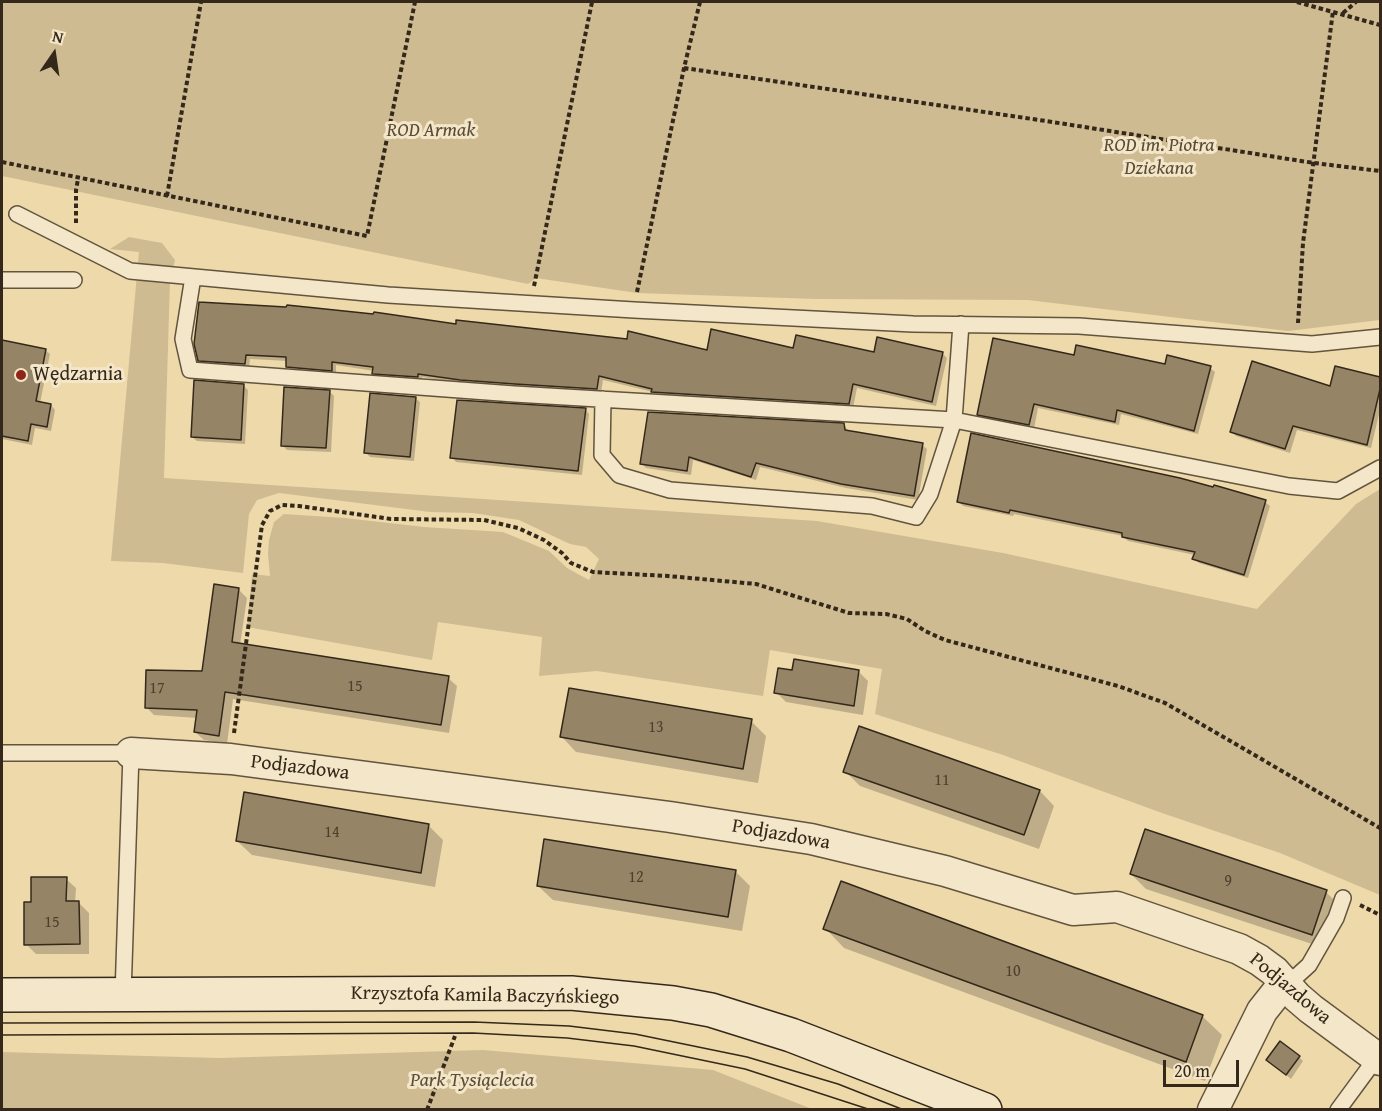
<!DOCTYPE html>
<meta charset="utf-8">
<style>
body{margin:0}
#map{position:relative;width:1382px;height:1111px;overflow:hidden;background:#eed9aa;font-family:"Gentium Book Plus",serif}
canvas{display:block}
.frame{position:absolute;inset:0;border:3px solid #34281a;pointer-events:none}
.north{position:absolute;left:24px;top:24px;width:60px;height:60px;-webkit-text-stroke:4px #f4e6c8;paint-order:stroke;rotate:13deg;font-size:16px;font-weight:700;line-height:24px;text-align:center;color:#34281a}
.north::after{content:'';display:block;margin:auto;width:21px;height:27px;background:#34281a;clip-path:polygon(50% 0,100% 100%,50% 72%,0 100%)}
.scale{position:absolute;left:1163px;top:1060px;width:76px;height:27px;box-sizing:border-box;border:3px solid #34281a;border-top:0;padding-left:8px;font-size:18px;line-height:21px;white-space:nowrap;color:#34281a;-webkit-text-stroke:4px #f4e6c8;paint-order:stroke}
</style>
<div id="map">
<canvas width="1382" height="1111"></canvas>
<div class="frame"></div>
<div class="north">N</div>
<div class="scale">20 m</div>
</div>
<script>
const c = document.querySelector('canvas').getContext('2d');
c.lineJoin = 'round';
function fill(path, color) {
  c.fillStyle = color;
  c.fill(path, 'evenodd');
}
function poly(rows) {
  const path = new Path2D();
  for (const r of rows) {
    path.moveTo(r[0], r[1]);
    for (let i = 2; i < r.length; i += 2) path.lineTo(r[i], r[i + 1]);
  }
  return path;
}
function trace(path, color, width, dash) {
  c.strokeStyle = color;
  c.lineWidth = width;
  c.lineCap = dash ? 'butt' : 'round';
  c.setLineDash(dash || []);
  c.stroke(path);
}
function write(font, color, halo, rows, align = 'center') {
  c.font = font + ' "Gentium Book Plus",serif';
  c.lineWidth = 6;
  c.setLineDash([]);
  c.textBaseline = 'middle';
  c.strokeStyle = halo;
  c.fillStyle = color;
  for (const [text, x, y, turn = 0] of rows) {
    c.save();
    c.translate(x, y);
    c.rotate((+turn || 0) * Math.PI / 180);
    c.textAlign = isNaN(turn) ? turn : align;
    if (halo) c.strokeText(text, 0, 0);
    c.fillText(text, 0, 0);
    c.restore();
  }
}
const green = poly([
 [2,2,1380,2,1380,320,1288,331,1028,300,816,299,637,293,536,278,528,284,2,176],
 [129,237,162,243,175,260,170,281,164,478,817,521,1003,553,1257,609,1356,504,1380,489,1380,895,1280,853,1162,813,1003,755,875,714,882,669,770,650,763,696,597,671,539,676,542,637,438,622,432,660,247,627,252,574,270,576,268,554,269,540,274,522,284,514,345,518,424,527,503,532,549,551,567,568,589,580,599,559,586,547,570,544,519,520,473,513,430,512,279,493,257,500,249,514,243,573,163,563,111,561,139,252,110,249],
 [483,1050,713,1070,812,1109,2,1109,2,1052,219,1058]
]);
const shadow = poly([
 [457,326,708,352,795,349,875,353,942,353,947,358,936,406,857,388,853,408,657,396,653,392,603,380,601,393,465,384,422,377,422,381,378,378,374,373,374,371,336,365,336,375,292,371,287,367,288,361,250,359,249,368,204,365,199,360],
 [2,341,45,350,50,354,40,403,51,405,55,410,51,431,35,428,32,445,2,439],
 [1075,357,1210,368,1215,372,1198,434,1121,414,1119,425,1038,408,1034,429,983,419,979,414],
 [1336,368,1380,379,1380,410,1371,448,1297,430,1290,453,1236,436,1232,432,1331,388],
 [243,385,248,390,245,444,197,441,192,437],
 [330,392,334,396,331,452,287,450,282,445],
 [415,398,420,402,414,461,370,457,366,453],
 [585,409,589,414,582,475,456,462,452,457],
 [844,425,849,432,922,445,927,449,918,500,846,488,760,467,756,480,693,460,691,475,646,468,641,463],
 [959,502,1265,502,1270,506,1248,578,1199,563,1194,559,1195,555,1128,541,1123,536,1014,514,1013,516,963,506],
 [238,589,247,598,240,645,448,678,457,686,449,733,233,699,227,744,204,740,195,732,197,718,154,715,146,707,203,672],
 [858,671,868,681,863,715,786,702,776,692],
 [751,721,766,736,758,783,576,752,562,737],
 [860,728,1040,791,1054,806,1039,849,860,786,845,771],
 [428,825,443,840,435,887,252,855,237,841],
 [1146,831,1326,892,1341,907,1327,949,1146,889,1131,874],
 [735,871,750,886,742,931,553,900,538,886],
 [66,879,76,888,75,903,79,903,89,913,89,954,36,954,26,944],
 [825,928,1202,1016,1222,1035,1205,1081,844,948],
 [1299,1057,1303,1061,1291,1079,1268,1060]
]);
const building = poly([
 [199,302,286,307,287,305,373,314,374,312,456,324,456,320,627,339,628,331,707,350,711,329,793,348,796,335,874,352,877,337,943,352,932,402,853,384,849,404,651,392,652,389,599,376,597,389,515,384,460,380,418,374,418,377,372,374,373,367,332,362,332,371,286,367,286,357,246,355,245,364,198,361,194,344,199,302],
 [993,338,1074,355,1076,345,1165,364,1167,355,1211,366,1194,431,1117,410,1115,422,1034,404,1029,425,977,415,993,338],
 [2,340,46,349,36,401,51,404,47,427,31,424,28,441,2,436,2,340],
 [1252,361,1330,386,1335,366,1380,377,1380,389,1367,445,1293,426,1285,449,1230,432,1252,361],
 [194,380,244,384,241,440,191,437,194,380],
 [284,387,330,390,326,448,281,446,284,387],
 [370,393,416,397,410,457,364,453,370,393],
 [457,400,586,408,578,471,450,458,457,400],
 [648,412,844,423,845,430,923,443,914,496,841,484,756,463,751,477,689,457,687,471,640,464,648,412],
 [971,433,1180,478,1213,487,1214,485,1266,500,1244,575,1192,559,1195,552,1122,537,1122,533,1010,510,1009,513,957,502,971,433],
 [214,584,239,588,232,642,449,676,441,725,225,692,219,736,194,732,197,710,145,708,146,670,202,671,214,584],
 [794,659,859,670,854,706,774,693,778,668,792,670,794,659],
 [569,688,752,719,743,769,560,737,569,688],
 [859,726,1040,790,1024,835,843,772,859,726],
 [244,792,429,824,421,873,236,841,244,792],
 [1145,829,1327,890,1312,935,1130,874,1145,829],
 [544,839,736,870,728,917,537,886,544,839],
 [31,877,67,877,66,901,79,901,80,944,24,945,24,902,31,902,31,877],
 [841,881,1203,1015,1186,1062,823,929,841,881],
 [1280,1041,1300,1056,1286,1075,1266,1060,1280,1041]
]);
const path = poly([
 [1297,2,1380,25],
 [1343,13,1356,2],
 [684,68,1046,121,1314,163,1380,171],
 [2,162,367,236,415,2],
 [167,196,201,2],
 [76,223,76,190,78,179],
 [534,286,592,2],
 [637,292,684,68,700,2],
 [1298,323,1303,243,1333,11],
 [234,733,262,525,270,511,282,505,299,506,391,519,484,520,518,528,544,540,562,553,571,563,593,572,668,576,756,584,849,613,886,614,907,619,925,631,945,640,1118,686,1165,703,1380,828],
 [1360,905,1380,915],
 [427,1110,455,1036]
]);
const lane = poly([
 [17,214,130,271,388,295,634,310,913,324,1079,326,1312,344,1380,337],
 [193,277,183,339,190,370,514,394,954,420,1289,486,1338,491,1380,468],
 [2,280,74,280],
 [603,399,602,455,619,475,670,490,872,506,916,517,930,494,954,420,961,324],
 [2,753,131,753,123,995],
 [1285,982,1298,975,1309,965,1336,918,1343,898],
 [1338,1110,1377,1057]
]);
const street = poly([
 [131,753,231,759,670,817,811,839,945,871,1073,910,1117,907,1239,949,1259,960,1274,971,1297,997,1311,1009,1380,1060],
 [1213,1110,1262,1011,1285,982]
]);
const secondary = poly([
 [2,995,571,993,673,1003,711,1010,791,1035,985,1110]
]);
const tram = poly([
 [2,1023,474,1022,569,1026,635,1034,747,1057,838,1084,904,1110],
 [2,1035,473,1033,567,1038,634,1046,745,1069,871,1110]
]);
const markers = [
 [21,375,6,"#8f2418"]
];
const numberNames = [
 ["15",355,687],
 ["17",157,689],
 ["13",656,728],
 ["11",942,781],
 ["14",332,833],
 ["12",636,878],
 ["9",1228,882],
 ["15",52,923],
 ["10",1013,972]
];
const parkNames = [
 ["ROD Armak",431,131],
 ["ROD im. Piotra",1159,146],
 ["Dziekana",1159,169],
 ["Park Tysiąclecia",472,1081]
];
const poiNames = [
 ["Wędzarnia",33,375]
];
const streetNames = [
 ["Podjazdowa",300,768,7],
 ["Podjazdowa",781,835,10],
 ["Podjazdowa",1290,989,40],
 ["Krzysztofa Kamila Baczyńskiego",485,996,1]
];
fill(green, '#cebb92');
fill(shadow, '#0003');
fill(building, '#958465');
trace(building, '#34281a', 1.5);
trace(lane, '#62543e', 18);
trace(street, '#62543e', 33);
trace(secondary, '#34281a', 36);
trace(path, '#34281a', 4, [4.5, 3]);
trace(lane, '#f4e6c8', 15);
trace(street, '#f4e6c8', 30);
trace(secondary, '#f4e6c8', 33);
trace(tram, '#34281a', 1.5);
for (const [x, y, r, color] of markers) {
  const dot = new Path2D();
  dot.arc(x, y, r, 0, 2 * Math.PI);
  c.fillStyle = color;
  c.fill(dot);
  trace(dot, '#f4e6c8', 2);
}
write('16px', '#4c3f2d', null, numberNames);
write('italic 20px', '#5a4d38', '#f4e6c8', parkNames);
write('20px', '#34281a', '#f4e6c8', poiNames, 'left');
write('20px', '#34281a', '#f4e6c8', streetNames);
</script>
